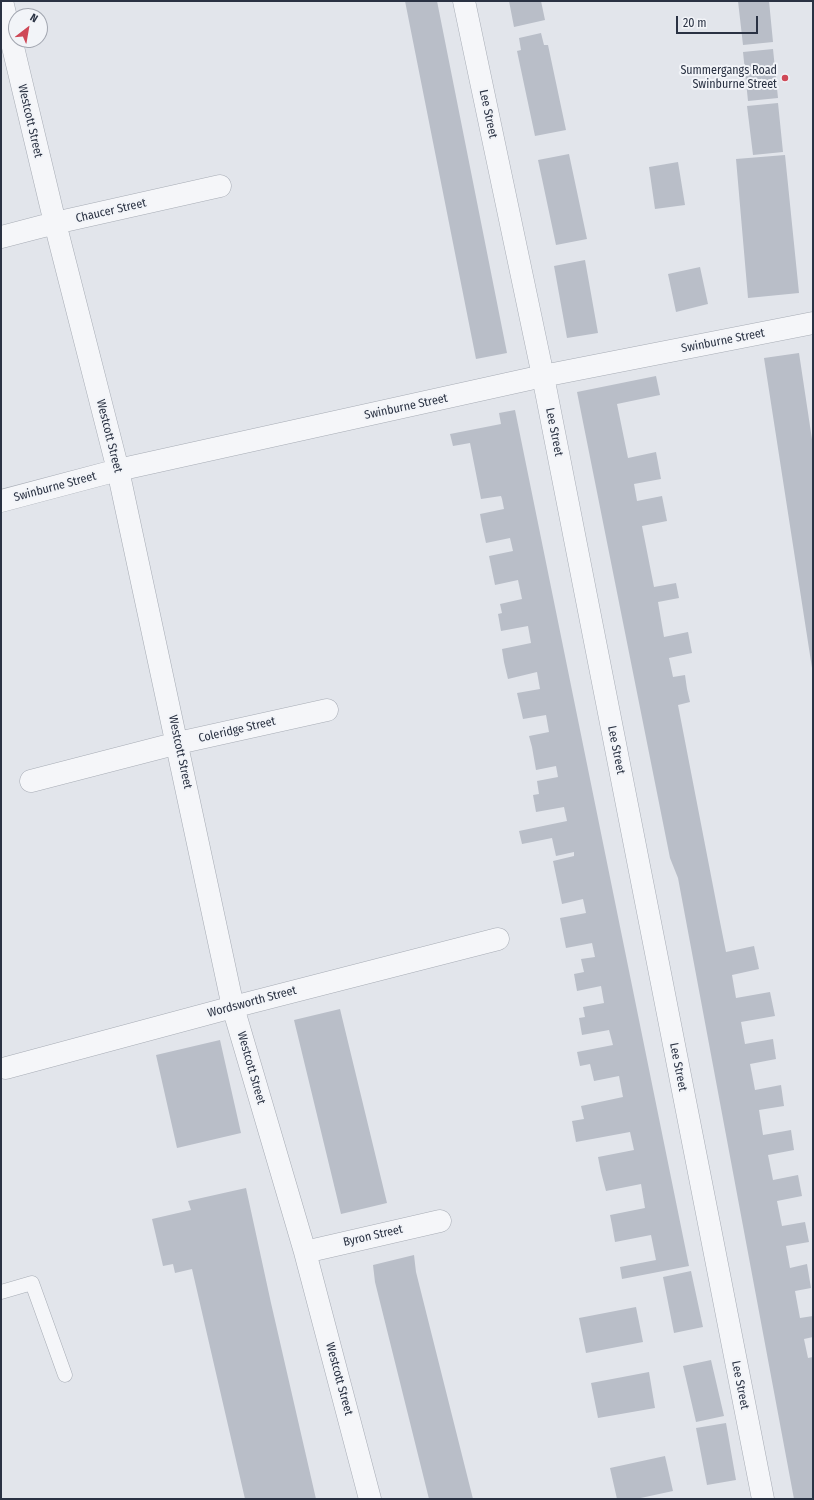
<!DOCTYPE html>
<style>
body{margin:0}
#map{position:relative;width:814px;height:1500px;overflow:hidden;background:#e2e5eb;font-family:"Fira Sans Condensed",sans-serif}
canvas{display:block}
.frame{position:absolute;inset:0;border:2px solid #2a3243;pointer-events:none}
.north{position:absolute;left:8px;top:8px;width:40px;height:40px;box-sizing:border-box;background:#f2f4f8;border:1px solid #a2a6b0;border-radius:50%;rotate:31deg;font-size:11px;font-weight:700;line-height:16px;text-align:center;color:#2a3243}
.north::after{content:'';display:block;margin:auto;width:14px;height:18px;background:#cf4857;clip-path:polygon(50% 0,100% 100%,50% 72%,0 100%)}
.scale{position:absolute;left:676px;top:16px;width:82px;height:18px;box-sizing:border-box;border:2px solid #2a3243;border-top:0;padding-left:5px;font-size:12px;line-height:14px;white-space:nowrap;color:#2a3243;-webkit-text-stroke:3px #f2f4f8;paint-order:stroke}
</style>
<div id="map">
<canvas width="814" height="1500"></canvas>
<div class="frame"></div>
<div class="north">N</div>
<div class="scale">20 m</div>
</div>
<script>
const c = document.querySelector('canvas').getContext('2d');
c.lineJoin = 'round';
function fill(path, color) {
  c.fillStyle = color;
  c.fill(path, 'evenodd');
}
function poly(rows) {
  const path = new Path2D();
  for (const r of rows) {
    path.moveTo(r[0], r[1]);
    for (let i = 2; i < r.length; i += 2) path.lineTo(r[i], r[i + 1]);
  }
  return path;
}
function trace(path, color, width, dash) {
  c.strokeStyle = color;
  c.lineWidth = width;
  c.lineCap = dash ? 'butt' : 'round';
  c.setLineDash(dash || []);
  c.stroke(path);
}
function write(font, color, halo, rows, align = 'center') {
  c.font = font + ' "Fira Sans Condensed",sans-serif';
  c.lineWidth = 4;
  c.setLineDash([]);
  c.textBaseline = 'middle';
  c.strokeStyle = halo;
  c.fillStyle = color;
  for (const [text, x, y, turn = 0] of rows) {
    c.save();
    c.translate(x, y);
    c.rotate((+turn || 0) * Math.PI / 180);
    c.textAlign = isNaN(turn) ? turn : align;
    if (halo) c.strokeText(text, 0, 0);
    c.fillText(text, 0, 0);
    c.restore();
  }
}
const building = poly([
 [405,1,437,1,507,353,476,359],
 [509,1,541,1,545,20,514,27],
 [738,1,769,1,773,42,743,45],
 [541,33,544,45,548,45,566,130,535,136,517,51,521,50,519,38],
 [773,49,778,98,748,101,743,52],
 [778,103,783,152,753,155,747,106],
 [569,154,587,239,556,245,538,160],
 [785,155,799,293,748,298,736,159],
 [678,162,685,205,655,209,649,167],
 [585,260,598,333,567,338,554,266],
 [700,267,708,304,676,312,668,274],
 [799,353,813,446,812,668,764,358],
 [656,376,660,395,617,404,628,458,656,452,661,479,634,484,637,501,662,496,667,521,642,526,654,587,676,583,679,598,658,602,664,637,688,632,692,653,669,658,673,677,685,675,687,689,690,702,678,705,719,917,726,952,754,946,759,969,732,975,736,998,770,992,775,1016,741,1022,745,1044,773,1039,776,1059,750,1064,752,1074,755,1090,781,1085,784,1106,759,1110,763,1135,791,1130,794,1150,768,1155,773,1180,798,1175,802,1196,777,1201,782,1226,805,1222,809,1242,786,1246,790,1268,807,1264,811,1288,795,1291,800,1318,813,1316,813,1337,804,1339,808,1358,813,1357,813,1499,794,1499,678,878,670,858,577,392],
 [515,410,689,1266,622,1279,620,1267,656,1260,651,1235,615,1242,612,1225,610,1215,645,1208,641,1184,606,1191,601,1172,598,1157,634,1150,630,1132,576,1142,572,1121,584,1119,581,1106,623,1097,619,1076,594,1081,590,1064,580,1066,577,1052,613,1045,609,1030,582,1035,579,1018,585,1017,583,1007,604,1003,601,986,577,991,574,974,584,972,581,959,595,957,592,943,566,948,560,918,586,913,583,899,562,904,553,861,574,856,574,852,556,856,552,838,522,844,519,831,567,821,564,807,536,812,533,795,539,794,537,781,558,777,556,766,536,770,532,747,529,736,549,732,546,715,523,719,517,693,540,689,537,672,508,679,504,662,502,649,531,643,528,626,501,631,498,614,502,613,500,604,522,599,518,580,495,585,489,556,513,551,510,538,486,543,482,525,480,514,504,509,502,499,501,496,481,499,470,443,453,446,450,434,501,424,499,413],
 [340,1009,387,1203,341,1214,294,1020],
 [220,1040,241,1133,177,1148,156,1055],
 [246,1188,271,1303,316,1499,245,1499,192,1269,175,1273,173,1264,163,1266,152,1219,191,1210,188,1201],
 [414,1255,416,1272,473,1499,429,1499,375,1282,373,1265],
 [691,1271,703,1327,674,1333,663,1277],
 [636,1307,643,1342,586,1353,579,1318],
 [711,1360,724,1416,696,1422,683,1366],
 [649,1372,655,1408,598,1418,591,1383],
 [726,1423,736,1480,707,1485,696,1428],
 [665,1456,673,1491,636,1499,617,1499,610,1468]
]);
const lane = poly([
 [1,1292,32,1283,65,1375]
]);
const street = poly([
 [2,1,55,223,118,470,233,1007,305,1252,370,1499],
 [464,1,543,376,763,1499],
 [1,237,55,223,220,186],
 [1,501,118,470,543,376,813,323],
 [31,781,178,743,327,710],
 [6,1068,233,1007,498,939],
 [305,1252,440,1221]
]);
const markers = [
 [785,78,4,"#cf4857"]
];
const poiNames = [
 ["Summergangs Road",777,71],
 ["Swinburne Street",777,85]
];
const streetNames = [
 ["Lee Street",488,114,78],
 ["Westcott Street",30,121,77],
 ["Chaucer Street",111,211,-13],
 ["Swinburne Street",723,341,-11],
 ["Swinburne Street",406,407,-12],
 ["Lee Street",554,432,79],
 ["Westcott Street",109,436,76],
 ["Swinburne Street",55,487,-15],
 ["Coleridge Street",237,730,-13],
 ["Lee Street",616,750,79],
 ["Westcott Street",180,752,78],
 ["Wordsworth Street",252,1002,-15],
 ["Lee Street",678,1067,79],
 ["Westcott Street",251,1068,74],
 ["Byron Street",373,1236,-13],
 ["Westcott Street",339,1379,75],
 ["Lee Street",740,1385,79]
];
fill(building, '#b9bec8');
trace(lane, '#a7acb5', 15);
trace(street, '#a7acb5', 23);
trace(lane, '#f5f6f9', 14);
trace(street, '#f5f6f9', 22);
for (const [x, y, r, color] of markers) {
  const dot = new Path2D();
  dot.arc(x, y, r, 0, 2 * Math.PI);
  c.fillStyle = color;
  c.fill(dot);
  trace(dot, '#f2f4f8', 1.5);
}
write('12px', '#2a3243', '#f2f4f8', poiNames, 'right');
write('12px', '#2a3243', '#f2f4f8', streetNames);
</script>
